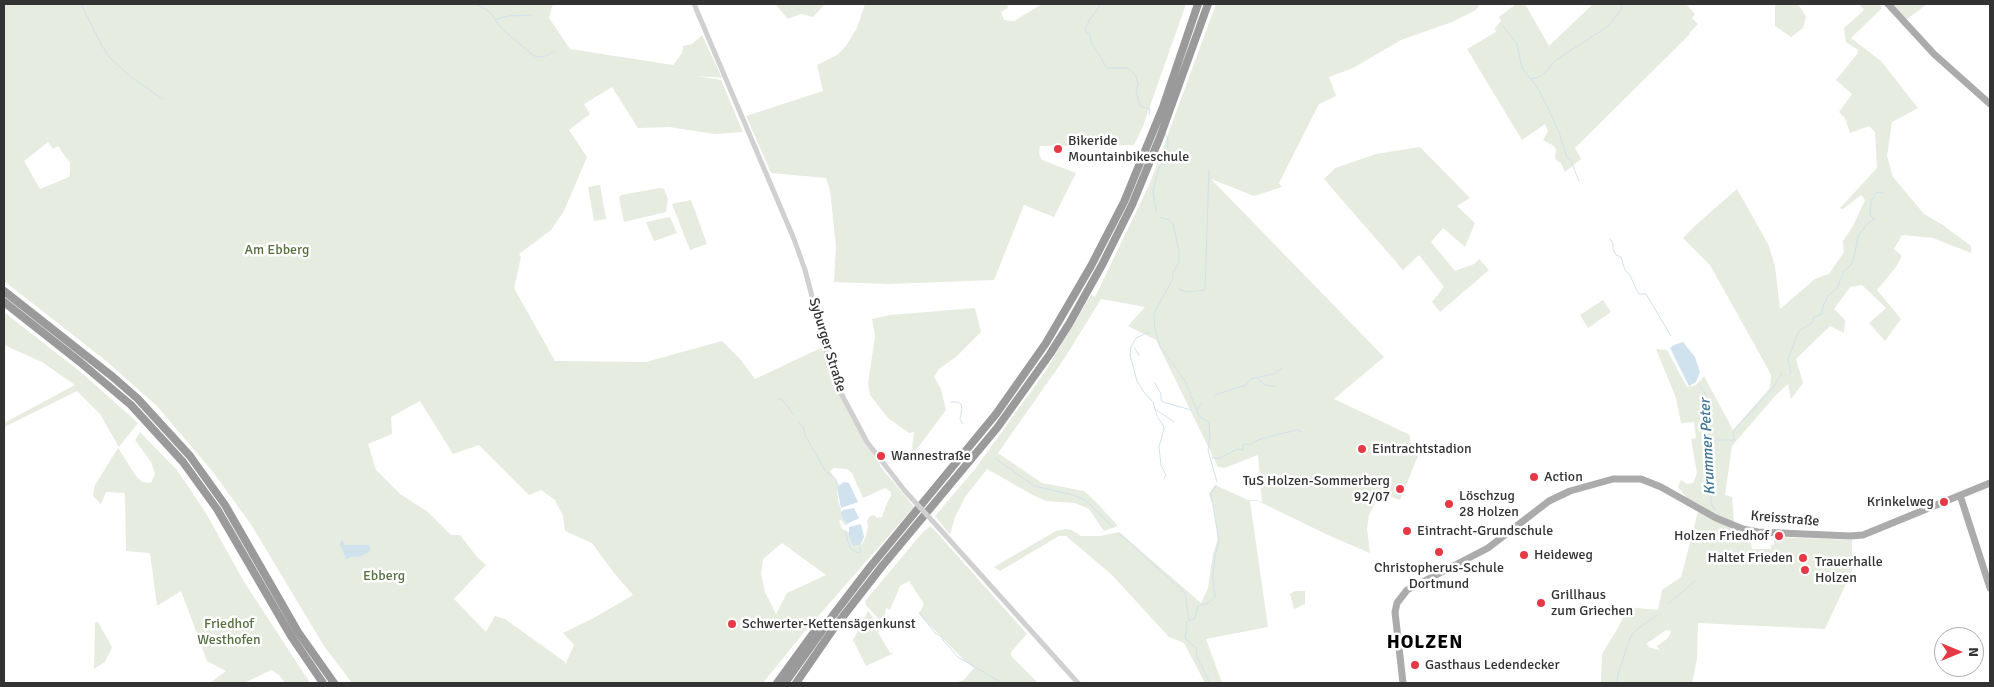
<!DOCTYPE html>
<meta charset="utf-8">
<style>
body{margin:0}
#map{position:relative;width:1994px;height:687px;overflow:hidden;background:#fff;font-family:Signika,sans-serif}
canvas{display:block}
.frame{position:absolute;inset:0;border:5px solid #333;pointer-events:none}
.north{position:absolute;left:1934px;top:627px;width:50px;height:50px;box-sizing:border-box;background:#fff;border:1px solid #adadad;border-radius:50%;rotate:90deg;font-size:14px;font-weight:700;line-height:20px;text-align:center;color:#333}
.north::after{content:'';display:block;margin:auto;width:18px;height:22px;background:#e63946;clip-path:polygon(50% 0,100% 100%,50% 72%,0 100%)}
</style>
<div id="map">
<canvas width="1994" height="687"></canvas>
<div class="frame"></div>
<div class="north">N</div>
</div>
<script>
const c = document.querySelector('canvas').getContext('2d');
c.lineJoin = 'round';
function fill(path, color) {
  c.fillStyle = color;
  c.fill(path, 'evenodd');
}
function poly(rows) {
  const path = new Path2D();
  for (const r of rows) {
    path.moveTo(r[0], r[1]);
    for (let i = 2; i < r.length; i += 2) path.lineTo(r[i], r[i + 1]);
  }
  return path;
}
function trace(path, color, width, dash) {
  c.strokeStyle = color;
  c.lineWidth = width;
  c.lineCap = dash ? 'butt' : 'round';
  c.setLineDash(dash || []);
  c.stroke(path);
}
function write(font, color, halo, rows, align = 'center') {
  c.font = font + ' Signika,sans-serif';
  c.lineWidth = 5;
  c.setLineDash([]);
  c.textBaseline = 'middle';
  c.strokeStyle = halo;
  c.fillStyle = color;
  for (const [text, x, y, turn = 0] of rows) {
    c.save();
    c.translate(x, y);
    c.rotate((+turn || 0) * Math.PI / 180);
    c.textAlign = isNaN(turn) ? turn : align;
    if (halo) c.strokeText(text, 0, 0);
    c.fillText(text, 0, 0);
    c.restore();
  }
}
const green = poly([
 [4,4,556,4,552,6,549,18,570,49,673,65,682,53,683,46,692,44,702,35,722,78,697,76,721,80,743,132,715,134,669,127,638,128,612,87,584,104,590,114,569,130,587,157,564,211,551,230,519,254,521,257,514,288,555,361,646,362,722,341,740,359,755,379,823,347,858,428,881,467,914,507,805,631,763,683,352,683,324,646,252,526,213,472,156,405,105,360,4,281],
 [48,142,53,149,58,146,70,163,70,172,69,177,40,189,24,161],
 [420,401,453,454,479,445,529,495,541,490,555,500,563,516,565,531,592,543,614,573,633,595,592,619,563,633,574,645,565,665,565,662,505,619,495,616,486,632,454,599,486,565,477,557,460,535,451,535,428,512,400,494,376,470,368,444,392,434,391,417],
 [834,468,847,469,852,473,863,498,885,488,891,492,891,496,887,503,882,517,877,518,874,515,870,516,867,521,868,526,866,536,862,544,856,546,853,546,849,537,849,532,842,529,839,521,841,520,846,526,847,524,845,522,838,500,837,487,839,485,830,471],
 [782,543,826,575,787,593,776,614,765,592,761,574,763,559],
 [775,4,825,4,813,17,801,14,788,19],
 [865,4,1007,4,1008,8,1001,12,1004,20,1014,21,1042,4,1186,4,1143,126,1134,145,1040,146,1039,154,1042,160,1076,173,1054,217,1024,205,994,280,888,284,834,282,836,246,830,190,826,178,771,173,746,116,823,91,817,65,837,55,846,46,857,28],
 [1216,4,1480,4,1476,10,1452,22,1401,40,1353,68,1329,77,1336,96,1319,104,1279,183,1282,187,1254,196,1211,179,1384,357,1334,399,1410,435,1410,444,1420,451,1400,500,1380,493,1369,515,1367,528,1370,553,1330,536,1258,501,1250,501,1268,627,1206,639,1222,683,1205,683,1184,643,1169,637,1111,574,1066,536,1059,536,1000,571,994,567,1056,531,1065,529,1072,530,1081,536,1100,536,1119,532,1201,603,1208,588,1213,554,1218,538,1214,510,1209,494,1215,485,1248,500,1257,500,1262,502,1258,455,1224,468,1218,467,1156,340,1128,326,1145,307,1101,299,1064,359,998,453,1042,483,1084,491,1096,502,1118,526,1104,531,1089,509,1075,503,1046,501,1033,495,987,469,965,497,955,517,950,535,935,516,975,469,1045,372,1091,295,1095,297,1150,183],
 [1516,4,1525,4,1549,46,1593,4,1686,4,1695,14,1692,18,1698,24,1689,33,1690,34,1575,148,1581,159,1565,172,1561,163,1555,159,1556,149,1554,146,1543,140,1548,131,1545,124,1522,140,1467,49,1496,32,1495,28,1501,21,1499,17],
 [1775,4,1798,4,1806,16,1803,28,1791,37,1775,26],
 [1859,4,1879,4,1882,8,1851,38,1881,61,1918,108,1892,122,1887,156,1893,177,1924,214,1943,225,1971,246,1971,253,1933,238,1902,235,1894,249,1902,256,1896,267,1877,290,1901,319,1885,341,1869,323,1886,308,1862,285,1850,287,1834,309,1845,320,1844,333,1830,326,1796,359,1803,383,1791,399,1788,384,1775,396,1732,446,1725,495,1732,497,1734,522,1723,518,1687,498,1678,487,1681,480,1687,484,1693,483,1697,473,1691,439,1696,438,1694,422,1681,423,1676,398,1656,349,1667,350,1687,387,1696,385,1704,376,1733,430,1770,388,1771,375,1763,360,1710,265,1683,238,1697,224,1737,189,1768,244,1775,266,1780,309,1815,279,1829,274,1844,252,1843,241,1853,226,1865,200,1861,195,1843,209,1840,208,1877,168,1875,132,1869,126,1850,133,1845,118,1839,112,1852,94,1836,80,1858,53,1858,50,1846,42,1844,28,1864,10],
 [1892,4,1927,4,1906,20],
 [1420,147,1470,198,1457,206,1475,223,1465,247,1443,228,1431,242,1455,271,1474,264,1479,259,1489,270,1440,312,1432,302,1444,287,1419,255,1403,270,1324,179,1335,168,1376,154],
 [600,185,606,219,594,221,588,187],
 [660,188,664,189,668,199,666,212,624,222,619,198,621,195],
 [691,200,707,244,690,250,672,204],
 [670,217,677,233,654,241,646,222],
 [1603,300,1611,312,1588,328,1580,315],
 [975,308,981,332,957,356,939,369,934,377,941,389,946,410,911,457,914,432,909,433,888,418,870,395,868,384,875,336,872,319,890,315],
 [4,312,82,373,138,423,119,447,100,414,77,391,4,427,4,423,75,385,42,362,4,345],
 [140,432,176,469,188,486,207,515,243,580,310,683,285,683,279,675,271,670,244,683,210,683,226,671,207,661,181,591,157,606,150,553,126,551,125,493,106,492,101,504,93,496,95,485,118,448,136,476,142,482,151,483,155,474,151,462,135,440],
 [1698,512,1749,533,1752,549,1771,549,1771,545,1774,545,1774,537,1852,540,1852,571,1825,629,1698,623,1697,659,1692,683,1601,683,1602,654,1618,628,1628,607,1658,610,1662,590,1681,577],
 [1666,630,1671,631,1668,638,1657,646,1660,650,1648,647,1649,645,1646,644],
 [931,526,1027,634,1011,652,1011,656,1038,683,955,683,964,680,974,668,963,659,919,614,924,604,909,581,900,586,890,610,886,608,883,624,866,605,865,601,923,532],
 [1295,591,1305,591,1305,604,1294,609,1290,594],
 [868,611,882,629,878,632,890,653,894,653,866,666,853,640],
 [98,622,112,647,105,662,94,669,95,623]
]);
const water = poly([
 [1683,342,1695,357,1700,372,1696,382,1689,386,1670,348,1674,345],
 [844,482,849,483,858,502,841,508,837,487],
 [854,508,859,518,847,524,843,519,841,513,843,510],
 [861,524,864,537,860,545,853,546,849,537,849,527],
 [342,539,345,545,369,545,371,551,358,557,351,557,346,559,340,544]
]);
const stream = poly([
 [81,4,102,46,110,58,131,77,163,99],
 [477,4,490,12,501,28,534,56,543,57,555,51],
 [1101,4,1089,21,1085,29,1086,32,1090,34,1091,42,1107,68,1128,68,1136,76,1138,84,1136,91,1140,106,1150,109,1149,115],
 [1475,6,1475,4],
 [496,19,509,16,531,15],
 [1503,26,1517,44,1522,68,1537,87,1547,106,1560,135,1567,158,1570,159,1579,181],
 [1531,79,1542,76,1556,60,1607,27,1621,10,1622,4],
 [1156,211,1153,191,1159,167,1166,164,1167,161,1168,140,1165,133],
 [1160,217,1169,220,1173,224,1179,251,1179,262,1173,273,1173,279,1156,309,1154,315,1155,328,1160,346,1185,381,1199,416,1209,422,1210,435,1208,450,1217,482],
 [1610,239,1613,244,1613,249,1616,255,1621,257,1625,270,1630,275,1637,291,1639,294,1646,294,1671,336],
 [1179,289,1187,292,1205,290,1209,170],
 [1149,332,1136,338,1131,347,1130,355,1137,381,1143,391,1152,401],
 [1134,347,1139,355],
 [1789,375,1791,373,1788,359,1799,331,1812,323,1814,317,1822,314,1823,306,1828,296,1837,288,1844,271,1851,265,1855,253,1858,236,1868,223,1875,219,1870,216,1871,201,1877,192,1884,193],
 [1258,379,1265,385,1275,386],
 [1155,383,1161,394,1161,400,1163,402,1191,410],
 [1700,385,1705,393,1711,503,1715,510],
 [1215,395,1246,385,1251,379,1274,374,1282,368],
 [779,399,783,400,793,414],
 [951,402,958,402,961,404,962,409,960,419,963,424],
 [1153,402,1157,416],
 [1155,409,1174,422],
 [1197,410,1201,404],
 [1158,418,1163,425,1164,429,1159,447,1161,465,1166,475,1164,479],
 [798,422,804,428,805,435,826,472,835,478,838,486],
 [1708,440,1735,440,1733,435,1735,429,1773,388,1782,373],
 [1212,457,1218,459,1237,449,1243,450,1243,445,1245,444,1250,445,1258,440,1275,435,1298,430,1302,432],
 [996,459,1034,486,1073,495,1085,500,1113,527],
 [1212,502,1211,493,1216,486],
 [845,531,850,548,858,553,861,552,860,547],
 [1119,533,1185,593,1189,621],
 [1668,604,1695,581],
 [919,612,935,633,942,637,943,640,958,657,1002,683],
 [1210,683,1196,655,1197,649,1185,638,1187,628,1186,625,1187,622,1195,618,1198,606,1208,603,1215,597,1213,576,1215,556,1219,542,1213,505],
 [1617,683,1618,674,1631,636,1636,630,1657,615]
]);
const minor = poly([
 [694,4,794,239,805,270,828,357,841,393,867,442,905,491],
 [937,526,1078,683]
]);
const major = poly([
 [1888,4,1934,54,1990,104],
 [1960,495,1990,588],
 [1403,683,1395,612,1397,603,1407,590,1488,548,1549,501,1570,491,1613,479,1641,479,1661,487,1716,518,1743,529,1758,532,1850,536,1863,535,1990,483]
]);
const highway = poly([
 [4,291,113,377,138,399,190,456,225,505,298,632,334,683],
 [4,302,80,362,131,405,183,462,217,509,291,636,323,683],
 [777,683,817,628],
 [785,683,834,614,870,567,996,414,1046,343,1091,266,1124,202,1163,107,1198,4],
 [796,683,834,628,883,565,997,428,1050,354,1069,324,1102,265,1132,205,1160,137,1208,4]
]);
const minorBridge = poly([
 [905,491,937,526]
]);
const markers = [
 [1058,149,5,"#e63946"],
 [1362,449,5,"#e63946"],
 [881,456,5,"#e63946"],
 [1534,477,5,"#e63946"],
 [1400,489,5,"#e63946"],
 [1944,502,5,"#e63946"],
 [1449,504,5,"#e63946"],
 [1407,531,5,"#e63946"],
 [1779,536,5,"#e63946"],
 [1439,552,5,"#e63946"],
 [1524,555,5,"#e63946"],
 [1803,558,5,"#e63946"],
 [1805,570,5,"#e63946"],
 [1541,603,5,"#e63946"],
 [732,624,5,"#e63946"],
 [1415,665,5,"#e63946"]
];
const poiNames = [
 ["Bikeride",1068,141],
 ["Mountainbikeschule",1068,157],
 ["Eintrachtstadion",1372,449],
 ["Wannestraße",891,456],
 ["Action",1544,477],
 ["TuS Holzen-Sommerberg",1390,481,"right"],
 ["92/07",1390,497,"right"],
 ["Löschzug",1459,496],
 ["28 Holzen",1459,512],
 ["Krinkelweg",1934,502,"right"],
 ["Eintracht-Grundschule",1417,531],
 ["Holzen Friedhof",1769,536,"right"],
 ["Heideweg",1534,555],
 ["Haltet Frieden",1793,558,"right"],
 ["Trauerhalle",1815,562],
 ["Holzen",1815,578],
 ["Christopherus-Schule",1439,568,"center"],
 ["Dortmund",1439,584,"center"],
 ["Grillhaus",1551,595],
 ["zum Griechen",1551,611],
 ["Schwerter-Kettensägenkunst",742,624],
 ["Gasthaus Ledendecker",1425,665]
];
const parkNames = [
 ["Am Ebberg",277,250],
 ["Ebberg",384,576],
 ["Friedhof",229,624],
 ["Westhofen",229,640]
];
const streetNames = [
 ["Syburger Straße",827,345,73],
 ["Kreisstraße",1785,519,5]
];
const waterNames = [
 ["Krummer Peter",1708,447,-93]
];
const districtNames = [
 ["HOLZEN",1425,643]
];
fill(green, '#e6ecdf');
fill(water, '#cfe2ee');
trace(stream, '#cfe2ee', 1);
trace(minor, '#d0d0d0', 5);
trace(major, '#ababab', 7);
trace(highway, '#9a9a9a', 8);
trace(minorBridge, '#d0d0d0', 5);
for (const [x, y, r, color] of markers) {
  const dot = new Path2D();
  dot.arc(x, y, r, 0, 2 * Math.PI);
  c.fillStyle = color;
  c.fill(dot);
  trace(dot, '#fff', 2);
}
write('14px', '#333', '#fff', poiNames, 'left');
write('14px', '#56703f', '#fff', parkNames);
write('14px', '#333', '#fff', streetNames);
write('italic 15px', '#3f7597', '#fff', waterNames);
c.letterSpacing = '1px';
write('bold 19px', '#000', '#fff', districtNames);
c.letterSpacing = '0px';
</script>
